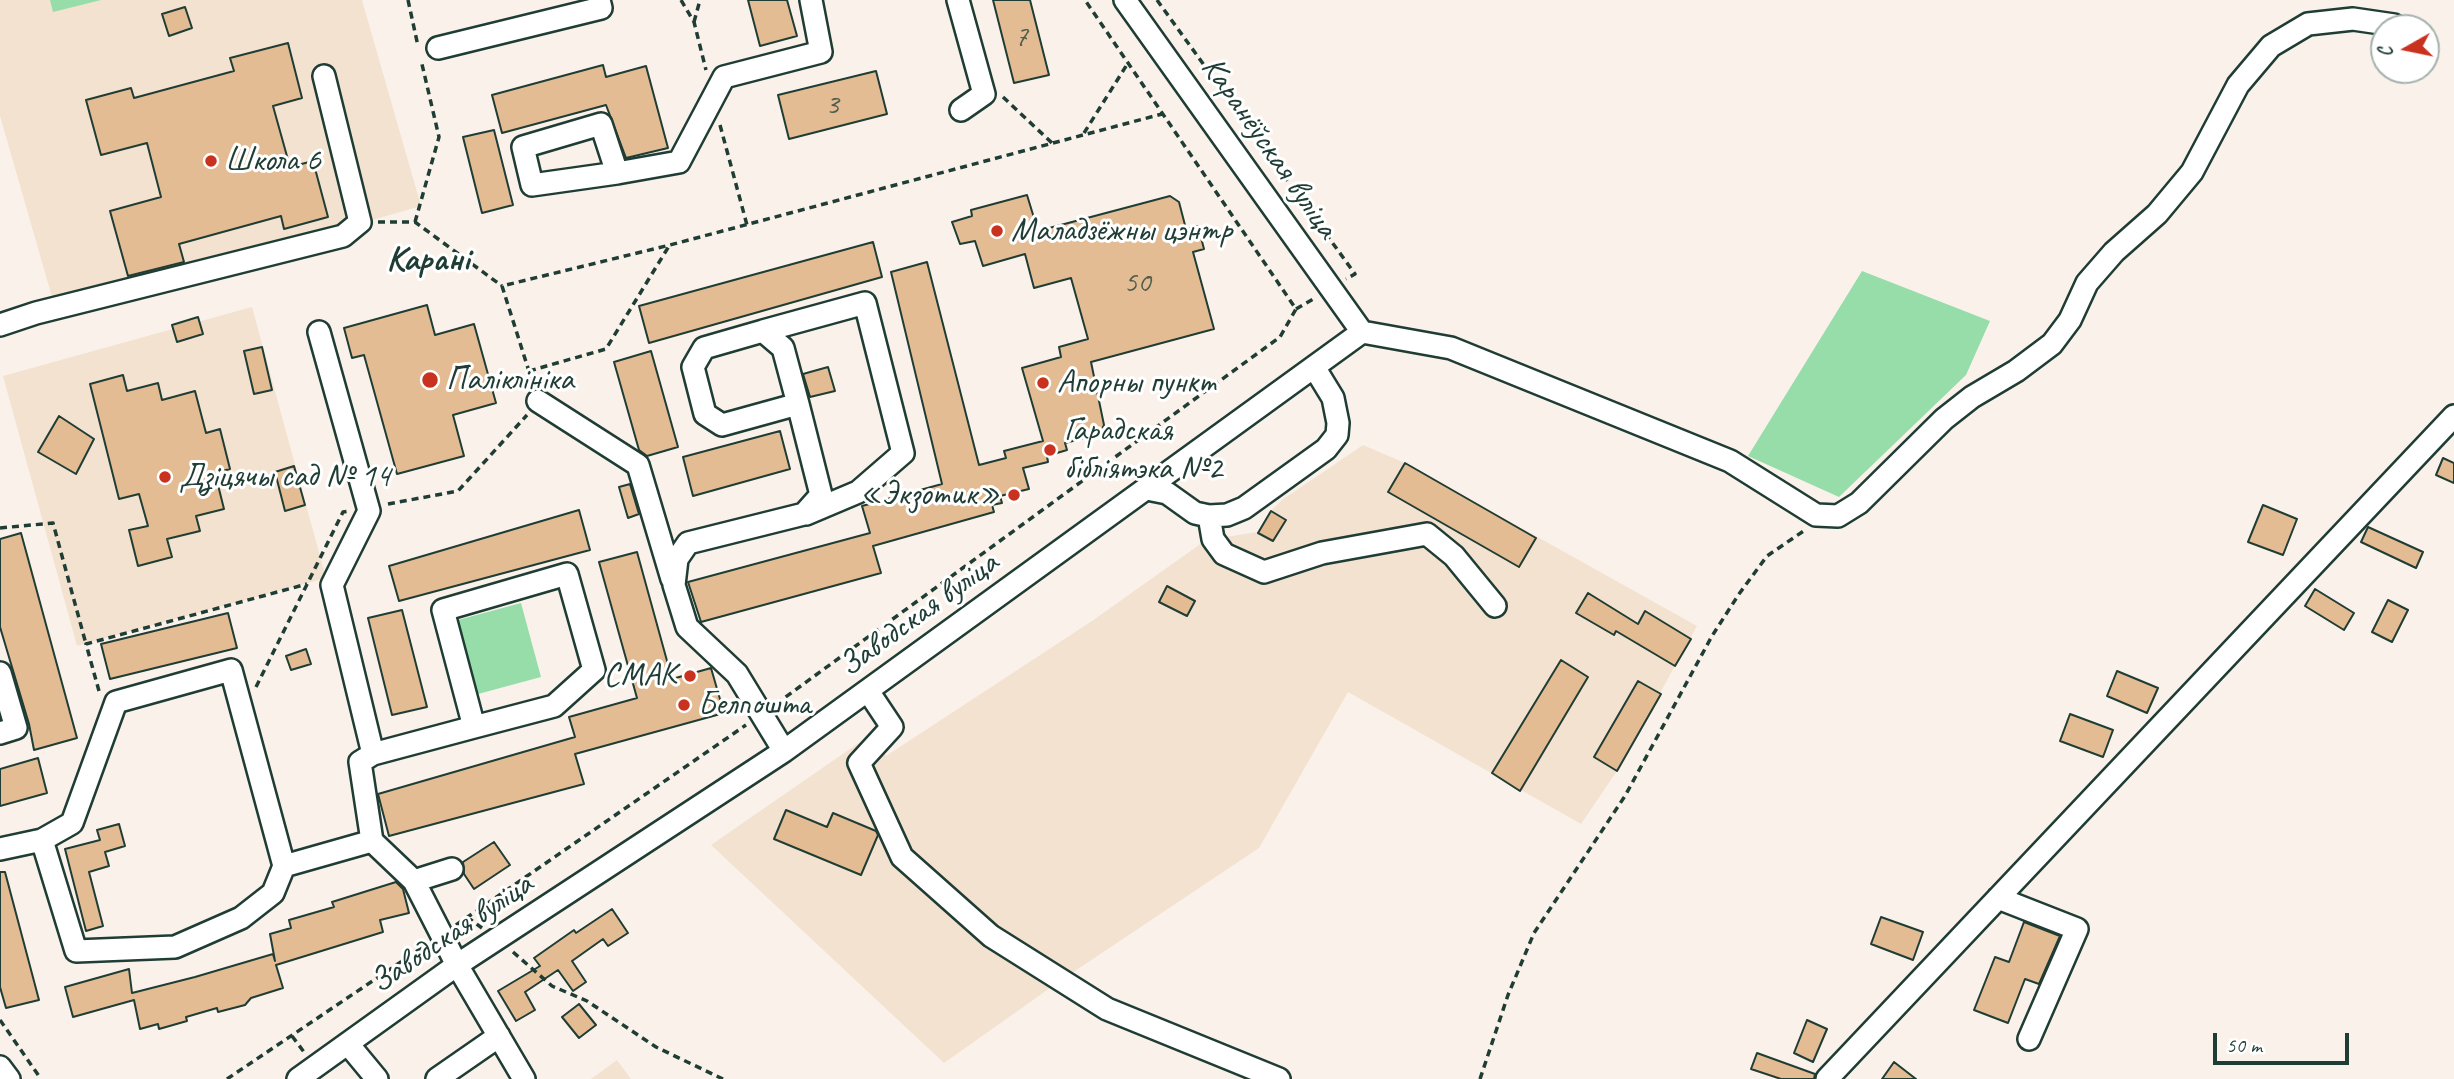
<!DOCTYPE html>
<meta charset="utf-8">
<style>
body{margin:0}
#map{position:relative;width:2454px;height:1079px;overflow:hidden;background:#faf2ea;font-family:Caveat,sans-serif}
canvas{display:block}
.north{position:absolute;left:2370px;top:14px;width:70px;height:70px;box-sizing:border-box;background:#fff;border:2px solid #a5b1ae;border-radius:50%;rotate:261deg;font-size:19px;font-weight:700;line-height:28px;text-align:center;color:#1f3d34}
.north::after{content:'';display:block;margin:auto;width:24px;height:32px;background:#c8321e;clip-path:polygon(50% 0,100% 100%,50% 72%,0 100%)}
.scale{position:absolute;left:2213px;top:1033px;width:136px;height:32px;box-sizing:border-box;border:4px solid #1f3d34;border-top:0;padding-left:9px;font-size:21px;line-height:24px;white-space:nowrap;color:#1f3d34;-webkit-text-stroke:5px #fff;paint-order:stroke}
</style>
<div id="map">
<canvas width="2454" height="1079"></canvas>
<div class="north">С</div>
<div class="scale">50 m</div>
</div>
<script>
const c = document.querySelector('canvas').getContext('2d');
c.lineJoin = 'round';
function fill(path, color) {
  c.fillStyle = color;
  c.fill(path, 'evenodd');
}
function poly(rows) {
  const path = new Path2D();
  for (const r of rows) {
    path.moveTo(r[0], r[1]);
    for (let i = 2; i < r.length; i += 2) path.lineTo(r[i], r[i + 1]);
  }
  return path;
}
function trace(path, color, width, dash) {
  c.strokeStyle = color;
  c.lineWidth = width;
  c.lineCap = dash ? 'butt' : 'round';
  c.setLineDash(dash || []);
  c.stroke(path);
}
function write(font, color, halo, rows, align = 'center') {
  c.font = font + ' Caveat,sans-serif';
  c.lineWidth = 6;
  c.setLineDash([]);
  c.textBaseline = 'middle';
  c.strokeStyle = halo;
  c.fillStyle = color;
  for (const [text, x, y, turn = 0] of rows) {
    c.save();
    c.translate(x, y);
    c.rotate((+turn || 0) * Math.PI / 180);
    c.textAlign = isNaN(turn) ? turn : align;
    if (halo) c.strokeText(text, 0, 0);
    c.fillText(text, 0, 0);
    c.restore();
  }
}
const built = poly([
 [0,0,362,0,421,206,56,311,0,116],
 [252,307,326,578,77,646,3,376],
 [1363,445,1405,463,1697,626,1617,771,1581,824,1348,692,1259,848,1060,981,944,1063,711,845,873,733,886,756,1092,621,1206,540,1258,532,1271,511,1282,500],
 [617,1060,631,1079,591,1079]
]);
const green = poly([
 [50,0,101,0,53,12],
 [1862,271,1990,321,1966,375,1839,497,1748,456],
 [521,603,541,677,478,694,458,620]
]);
const building = poly([
 [748,0,787,0,797,36,760,46,748,0],
 [993,0,1030,0,1049,75,1014,83,993,0],
 [185,7,192,28,169,36,162,14,185,7],
 [288,43,302,98,273,106,290,167,313,161,328,217,284,229,281,216,179,244,184,262,128,276,110,211,161,197,147,143,101,155,86,100,131,88,134,98,234,71,230,58,288,43],
 [603,65,606,77,646,66,668,148,626,158,606,105,502,133,492,95,603,65],
 [876,71,887,114,789,139,778,95,876,71],
 [494,130,513,205,482,213,463,137,494,130],
 [1027,195,1038,231,1170,196,1179,202,1186,229,1198,226,1204,249,1193,252,1214,329,1091,362,1104,425,1100,434,1065,443,1067,450,1047,456,1048,462,1023,468,1029,489,1000,496,1002,503,992,505,994,512,873,546,881,573,701,622,688,582,870,533,862,506,942,484,891,272,927,262,979,465,1006,458,1004,451,1043,441,1022,368,1061,357,1059,347,1088,339,1071,278,1034,288,1025,254,983,266,975,241,960,244,952,222,972,216,971,210,1027,195],
 [873,242,882,277,649,343,639,306,873,242],
 [427,305,435,335,474,324,496,403,453,415,464,456,397,474,364,355,352,358,344,328,427,305],
 [198,317,203,334,177,342,172,325,198,317],
 [262,347,272,390,254,394,244,351,262,347],
 [651,351,678,447,647,456,639,450,614,362,651,351],
 [828,367,835,391,810,397,803,374,828,367],
 [123,375,127,391,158,383,162,400,195,391,206,433,220,429,230,469,215,473,224,509,196,516,200,531,167,539,172,557,138,566,129,530,148,526,139,494,119,499,90,384,123,375],
 [59,416,94,439,76,474,38,452,59,416],
 [780,431,790,469,693,496,683,457,780,431],
 [2443,458,2454,463,2454,483,2436,475,2443,458],
 [1405,463,1536,538,1519,567,1388,492,1405,463],
 [294,466,305,505,285,511,275,472,294,466],
 [630,484,639,514,628,518,619,487,630,484],
 [2263,505,2297,519,2283,555,2248,542,2263,505],
 [579,510,590,550,399,601,389,566,579,510],
 [1271,511,1286,520,1273,541,1258,533,1271,511],
 [2368,527,2423,552,2416,568,2361,542,2368,527],
 [21,533,77,738,34,750,29,724,0,627,0,539,21,533],
 [637,552,672,679,711,668,724,713,575,754,584,784,389,836,378,794,575,737,569,717,637,698,599,562,637,552],
 [1167,586,1195,601,1187,616,1159,602,1167,586],
 [2315,589,2354,613,2344,630,2305,606,2315,589],
 [1588,593,1638,624,1645,611,1691,639,1675,666,1616,631,1614,635,1576,613,1588,593],
 [2388,600,2408,610,2392,642,2372,632,2388,600],
 [402,610,427,707,392,715,368,618,402,610],
 [228,613,237,648,110,679,101,644,228,613],
 [306,649,311,664,291,670,286,656,306,649],
 [1561,660,1588,677,1520,791,1492,773,1561,660],
 [2117,671,2158,688,2147,713,2107,696,2117,671],
 [1638,681,1661,694,1617,771,1594,757,1638,681],
 [2070,714,2113,730,2103,757,2060,741,2070,714],
 [38,758,47,793,0,806,0,769,38,758],
 [786,810,827,827,833,813,876,831,878,835,861,875,774,839,786,810],
 [119,824,125,846,105,852,109,866,89,872,103,926,86,931,65,849,100,840,97,830,119,824],
 [494,842,510,865,474,889,464,874,463,862,494,842],
 [0,872,5,872,39,1000,6,1008,0,987,0,872],
 [396,882,403,889,409,913,380,920,383,932,276,965,283,988,251,998,245,1005,218,1012,217,1008,186,1017,187,1021,159,1029,158,1024,140,1029,134,1000,73,1017,65,987,129,969,132,993,195,977,273,954,275,961,270,934,291,928,289,920,334,907,332,902,396,882],
 [612,909,628,933,608,946,603,939,572,961,586,982,573,991,558,970,525,992,535,1010,516,1021,498,991,540,966,534,958,574,930,576,933,612,909],
 [1881,917,1923,932,1913,960,1871,944,1881,917],
 [2024,922,2060,936,2039,984,2025,979,2008,1023,1974,1010,1995,957,2009,962,2024,922],
 [579,1004,596,1025,579,1038,562,1017,579,1004],
 [1807,1020,1827,1029,1813,1062,1794,1053,1807,1020],
 [1757,1053,1815,1074,1814,1079,1781,1079,1751,1069,1757,1053],
 [1894,1062,1916,1079,1882,1079,1894,1062]
]);
const path = poly([
 [408,0,418,46],
 [681,0,694,22,706,70],
 [1157,0,1355,274,1346,279],
 [694,22,700,0],
 [1003,97,1052,143],
 [720,125,747,225],
 [1084,133,1128,63],
 [378,222,415,222,502,286],
 [415,222,439,137,421,60],
 [1296,309,1315,298],
 [529,371,606,349,669,246],
 [533,384,502,286,670,245,1162,114],
 [388,504,458,491,527,415],
 [0,528,53,523,86,644],
 [256,687,343,512,349,511],
 [99,691,86,644,307,584],
 [776,704,1280,337,1296,309,1085,0],
 [467,917,482,928],
 [456,925,746,725],
 [513,952,552,986,587,1001,656,1047,723,1079],
 [0,1020,41,1079],
 [292,1036,304,1052],
 [227,1079,426,945],
 [1480,1079,1508,995,1534,933,1625,796,1712,636,1739,594,1767,556,1805,530]
]);
const minor = poly([
 [958,0,984,94,961,110],
 [1125,0,1362,332],
 [438,48,601,8,599,0],
 [617,173,601,124,523,147,532,185,617,173,679,162,724,77,821,52,811,0],
 [0,325,36,313,343,236,360,222,324,76],
 [763,331,865,303,903,453,858,492,806,514],
 [319,332,369,511,332,585,373,754],
 [1362,332,1451,348,1730,461,1816,515,1838,516,1859,503,1944,419,1972,397,2016,371,2052,344,2070,320,2087,283,2114,252,2157,214,2192,172,2238,85,2271,46,2308,24,2353,19,2394,25],
 [538,401,638,465,672,579],
 [1147,489,1167,493,1195,513,1209,516,1227,515,1244,508,1326,449,1337,435,1338,423,1333,398,1314,367],
 [1209,516,1213,539,1224,554,1264,572,1322,553,1427,534,1454,556,1495,606],
 [0,673,16,728,0,733],
 [868,691,892,727,859,763,902,857,991,936,1107,1009,1279,1079],
 [784,751,737,674,687,627,674,585,677,559,688,543,804,514,821,495,798,404,783,348,763,331,704,348,693,367,705,414,722,425,798,404],
 [372,841,360,762,373,754,474,727,554,706,594,670,567,574,443,610,474,727],
 [0,849,42,840],
 [284,866,273,893,241,918,175,947,76,951,42,840,72,823,116,702,231,670,284,866,372,841,414,881,457,965,524,1079],
 [414,881,452,869],
 [1998,898,2077,929,2029,1039],
 [348,1044,377,1079],
 [0,1067,9,1079],
 [298,1079,457,965,784,751,1362,332],
 [437,1079,499,1036],
 [1827,1079,2454,416]
]);
const markers = [
 [211,161,7,"#c8321e"],
 [997,231,7,"#c8321e"],
 [430,380,9,"#c8321e"],
 [1043,383,7,"#c8321e"],
 [1050,450,7,"#c8321e"],
 [165,477,7,"#c8321e"],
 [1014,495,7,"#c8321e"],
 [690,676,7,"#c8321e"],
 [684,705,7,"#c8321e"]
];
const numberNames = [
 ["7",1021,37],
 ["3",832,105],
 ["50",1137,283]
];
const streetNames = [
 ["Каранёўская вуліца",1269,148,55],
 ["Заводская вуліца",919,615,-36],
 ["Заводская вуліца",452,934,-34]
];
const poiNames = [
 ["Школа 6",225,161],
 ["Маладзёжны цэнтр",1011,231],
 ["Паліклініка",446,380],
 ["Апорны пункт",1057,383],
 ["Гарадская",1064,431],
 ["бібліятэка №2",1064,469],
 ["Дзіцячы сад № 14",179,477],
 ["«Экзотик»",1000,495,"right"],
 ["СМАК",676,676,"right"],
 ["Белпошта",698,705]
];
const neighbourhoodNames = [
 ["Карані",428,261]
];
fill(built, '#f3e2d0');
fill(green, '#97dda9');
fill(building, '#e4bc94');
trace(building, '#1f3d34', 2);
trace(minor, '#1f3d34', 26);
trace(path, '#1f3d34', 3.5, [7, 5]);
trace(minor, '#fff', 21);
for (const [x, y, r, color] of markers) {
  const dot = new Path2D();
  dot.arc(x, y, r, 0, 2 * Math.PI);
  c.fillStyle = color;
  c.fill(dot);
  trace(dot, '#fff', 2.5);
}
write('30px', '#505d4c', null, numberNames);
write('33px', '#1f3d34', '#fff', streetNames);
write('33px', '#1f3d34', '#fff', poiNames, 'left');
write('bold 35px', '#1f3d34', '#fff', neighbourhoodNames);
</script>
